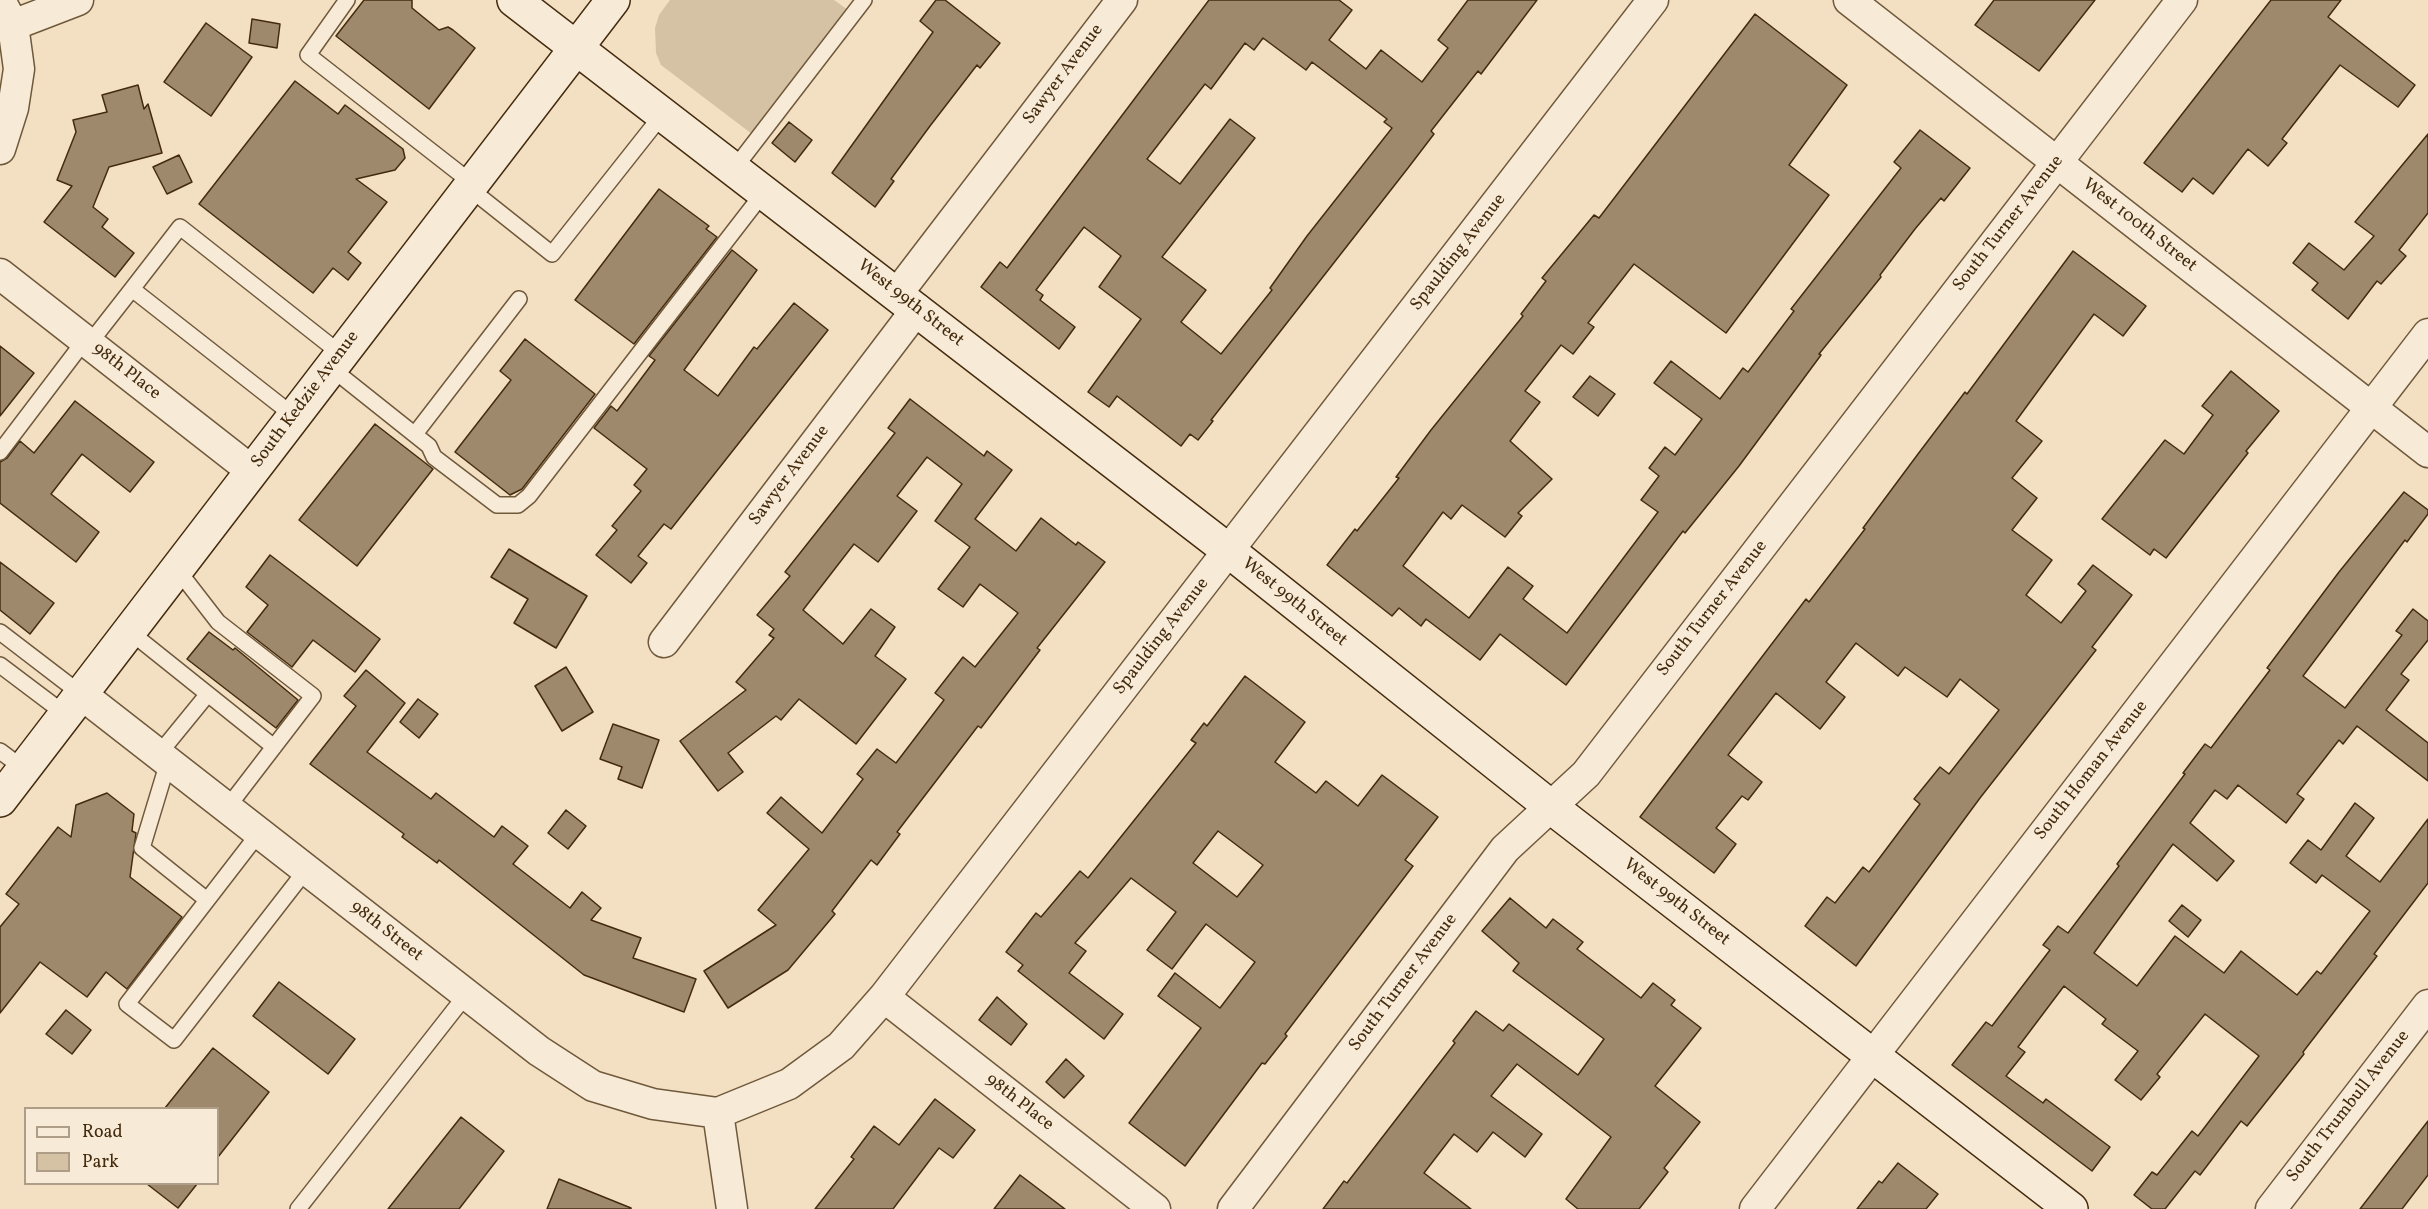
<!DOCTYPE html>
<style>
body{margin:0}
#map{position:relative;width:2428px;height:1209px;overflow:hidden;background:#f3e0c3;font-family:Vollkorn,serif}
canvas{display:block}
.legend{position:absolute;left:24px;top:1107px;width:195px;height:78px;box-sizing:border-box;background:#f7ebd8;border:2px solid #af9e87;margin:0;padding:8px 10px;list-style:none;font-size:18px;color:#442b0e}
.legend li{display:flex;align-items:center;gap:12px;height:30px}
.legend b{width:30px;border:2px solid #af9e87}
</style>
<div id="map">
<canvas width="2428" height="1209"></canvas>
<ul class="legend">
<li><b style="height:8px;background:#f7ebd8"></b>Road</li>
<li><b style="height:16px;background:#d5c1a4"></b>Park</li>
</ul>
</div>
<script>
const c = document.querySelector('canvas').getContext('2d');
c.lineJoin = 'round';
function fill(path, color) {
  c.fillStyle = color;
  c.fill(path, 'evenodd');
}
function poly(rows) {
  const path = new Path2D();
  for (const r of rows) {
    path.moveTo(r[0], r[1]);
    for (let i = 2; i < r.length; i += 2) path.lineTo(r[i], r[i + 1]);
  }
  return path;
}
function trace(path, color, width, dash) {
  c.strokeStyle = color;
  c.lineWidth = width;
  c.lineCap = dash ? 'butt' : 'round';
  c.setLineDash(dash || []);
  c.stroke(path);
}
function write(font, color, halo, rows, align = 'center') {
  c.font = font + ' Vollkorn,serif';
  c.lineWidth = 5;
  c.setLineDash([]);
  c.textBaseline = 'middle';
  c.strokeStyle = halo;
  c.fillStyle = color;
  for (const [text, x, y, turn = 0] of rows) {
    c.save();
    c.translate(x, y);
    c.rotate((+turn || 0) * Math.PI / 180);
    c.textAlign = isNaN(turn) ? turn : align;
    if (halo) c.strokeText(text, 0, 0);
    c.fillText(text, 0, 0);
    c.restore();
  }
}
const green = poly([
 [670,0,834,0,848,10,752,134,661,65,656,53,655,28,659,15]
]);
const building = poly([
 [364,0,412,0,412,8,439,30,448,27,453,30,475,48,429,109,336,36,364,0],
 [936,0,945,0,1000,43,980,68,977,65,930,126,891,179,894,181,875,207,832,173,933,32,920,21,936,0],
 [1209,0,1339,0,1352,10,1329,40,1366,69,1381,50,1422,82,1448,48,1438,40,1468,0,1537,0,1481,74,1478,71,1431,131,1434,134,1408,168,1211,420,1213,421,1198,440,1190,434,1181,446,1117,396,1109,407,1088,392,1141,319,1099,287,1121,256,1084,227,1036,290,1043,295,1040,300,1075,327,1059,349,981,287,1000,262,1007,268,1209,0],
 [1263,38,1306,70,1312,62,1387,119,1384,122,1392,128,1307,236,1270,288,1272,290,1221,354,1181,322,1206,290,1162,257,1255,138,1230,119,1180,184,1147,159,1205,84,1211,89,1245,43,1254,50,1263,38],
 [1994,0,2095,0,2039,71,1975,25,1994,0],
 [2271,0,2341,0,2328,17,2415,85,2398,107,2340,65,2282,139,2287,143,2268,166,2248,149,2213,194,2193,178,2182,192,2144,163,2271,0],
 [1755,14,1847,85,1789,165,1829,195,1726,333,1634,264,1588,323,1594,327,1573,354,1561,345,1525,391,1540,402,1510,441,1552,479,1518,513,1522,516,1505,537,1462,505,1451,519,1443,512,1403,566,1469,618,1508,567,1533,586,1523,599,1567,633,1658,512,1641,500,1659,476,1649,468,1665,447,1675,455,1702,419,1654,383,1671,361,1720,399,1743,368,1748,372,1794,311,1791,309,1901,168,1894,162,1920,130,1970,168,1944,201,1941,198,1915,229,1880,275,1881,277,1819,354,1821,355,1739,466,1685,533,1683,531,1566,685,1500,634,1480,660,1426,619,1421,626,1399,608,1392,616,1327,565,1355,529,1357,531,1399,478,1396,477,1431,430,1523,316,1521,314,1546,281,1542,278,1594,215,1599,218,1755,14],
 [252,19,280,24,277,48,249,43,252,19],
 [206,23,252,57,211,116,164,82,206,23],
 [295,81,338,114,345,105,403,149,405,158,395,170,356,179,387,202,348,252,361,263,348,280,333,268,313,293,199,204,295,81],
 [138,85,144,109,148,104,162,153,109,167,93,207,108,219,102,227,134,253,115,277,44,222,72,186,57,180,76,132,73,120,107,112,102,95,138,85],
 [789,122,812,140,795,162,772,143,789,122],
 [2428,134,2428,213,2399,250,2406,256,2381,284,2377,281,2348,319,2312,290,2318,283,2293,263,2309,243,2344,270,2374,236,2355,222,2428,134],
 [179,155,192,182,167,194,153,167,179,155],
 [659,189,709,226,706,229,717,237,634,344,575,300,659,189],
 [732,250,757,270,684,370,718,396,754,347,757,349,794,303,828,330,671,529,664,524,638,556,647,563,631,583,596,555,617,530,612,526,641,491,634,485,647,469,594,428,611,406,617,411,655,360,649,356,732,250],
 [2073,251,2146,306,2123,336,2094,314,2016,421,2042,441,2012,478,2037,498,2012,530,2052,560,2026,595,2061,623,2086,591,2078,584,2093,565,2132,595,2092,647,2096,650,1980,798,1856,966,1805,926,1827,897,1835,903,1863,867,1869,872,1920,804,1914,799,1940,767,1949,774,1999,710,1960,679,1947,697,1905,667,1898,676,1856,643,1826,682,1845,697,1820,729,1776,693,1728,755,1762,782,1748,800,1742,796,1716,828,1736,844,1714,873,1640,817,1806,599,1809,602,1865,529,1863,528,1918,454,1965,392,1967,394,2073,251],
 [525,339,595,394,522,489,510,495,455,452,511,380,500,371,525,339],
 [0,346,34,373,0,416,0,346],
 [2231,371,2279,411,2246,451,2248,453,2166,558,2154,549,2150,555,2102,519,2165,440,2184,454,2213,415,2202,406,2231,371],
 [1590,376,1615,394,1598,416,1573,397,1590,376],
 [910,399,984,456,987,451,1012,470,975,519,1016,551,1041,518,1076,545,1078,542,1105,562,1037,648,1040,650,981,728,978,726,897,832,900,834,877,865,871,860,832,911,835,914,788,970,728,1008,704,971,776,925,758,910,809,849,767,813,781,797,822,833,863,779,857,774,877,749,896,763,944,700,935,693,963,657,975,667,1018,613,980,584,963,607,938,589,970,547,935,521,962,484,927,457,897,496,917,511,878,562,854,544,803,610,843,644,871,609,895,627,875,656,906,679,856,744,799,699,781,720,776,716,728,753,743,772,718,791,680,741,746,690,736,682,774,638,769,635,774,629,757,615,790,576,785,572,895,433,888,428,910,399],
 [75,401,154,462,130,492,82,454,51,494,99,532,76,562,0,503,0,462,7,458,20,441,34,453,75,401],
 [375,424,433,469,357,566,299,520,375,424],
 [2404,492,2428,510,2428,514,2407,542,2405,540,2303,676,2345,708,2402,635,2396,631,2413,609,2428,621,2428,640,2401,674,2409,680,2386,710,2428,743,2428,781,2357,726,2343,744,2339,740,2297,794,2304,799,2286,823,2238,785,2227,799,2215,790,2190,823,2234,861,2217,881,2173,844,2094,953,2137,986,2175,936,2224,973,2241,951,2297,995,2317,971,2321,974,2370,911,2322,875,2316,883,2290,863,2308,840,2321,850,2355,803,2374,818,2346,856,2380,882,2428,819,2428,883,2374,954,2377,956,2303,1052,2304,1054,2247,1126,2241,1121,2200,1175,2195,1171,2165,1209,2152,1209,2134,1195,2152,1172,2157,1175,2192,1131,2198,1136,2259,1056,2205,1014,2157,1074,2160,1077,2141,1100,2115,1080,2138,1051,2102,1024,2106,1019,2064,986,2018,1047,2025,1052,2006,1076,2043,1103,2046,1099,2110,1147,2092,1171,1952,1065,1986,1022,1992,1026,2050,950,2043,945,2058,926,2068,933,2119,866,2117,864,2185,774,2183,773,2205,744,2211,748,2270,670,2267,668,2339,572,2404,492],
 [509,549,587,596,556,648,514,623,528,599,491,577,509,549],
 [270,555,380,639,355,672,313,640,292,667,247,632,268,605,246,587,270,555],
 [0,562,54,603,30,634,0,610,0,562],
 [209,632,233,650,235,648,298,700,276,728,187,659,209,632],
 [566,667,593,712,562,731,535,686,566,667],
 [366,670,405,703,367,752,431,799,436,793,494,837,502,826,528,846,513,864,570,908,582,892,601,908,591,920,641,938,633,958,696,979,684,1012,584,975,439,860,437,863,402,837,404,834,310,764,356,706,344,696,366,670],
 [1245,676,1305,722,1275,762,1316,793,1326,781,1358,806,1382,775,1438,817,1405,860,1413,866,1285,1034,1287,1036,1265,1064,1262,1063,1185,1166,1129,1123,1201,1028,1158,996,1175,973,1220,1008,1255,962,1206,924,1172,969,1147,950,1176,912,1131,878,1075,943,1086,951,1069,973,1123,1014,1104,1039,1018,971,1023,965,1006,952,1036,913,1041,917,1080,871,1088,878,1196,743,1191,740,1204,723,1207,726,1245,676],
 [1218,831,1263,865,1237,897,1193,863,1218,831],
 [418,699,438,714,419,738,400,722,418,699],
 [613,724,659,740,642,788,618,779,622,767,600,759,613,724],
 [107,793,134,814,132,831,136,833,130,877,182,917,127,989,106,972,87,997,40,962,0,1013,0,927,19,904,6,894,58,827,71,837,76,805,107,793],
 [566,810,586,826,568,849,548,833,566,810],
 [1510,898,1546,928,1553,919,1583,942,1577,949,1641,998,1653,983,1675,1000,1671,1005,1701,1028,1655,1086,1700,1122,1664,1168,1668,1172,1639,1209,1578,1209,1566,1199,1611,1137,1517,1064,1491,1096,1542,1134,1525,1157,1493,1132,1477,1152,1454,1134,1424,1173,1471,1209,1323,1209,1344,1181,1347,1183,1455,1043,1453,1041,1476,1011,1503,1031,1509,1024,1578,1075,1604,1039,1513,971,1519,963,1482,931,1510,898],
 [2182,905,2201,920,2188,937,2169,921,2182,905],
 [279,982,355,1039,328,1074,253,1016,279,982],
 [997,997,1027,1024,1011,1045,979,1020,997,997],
 [66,1010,91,1030,72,1054,46,1034,66,1010],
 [213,1048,269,1092,218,1157,218,1108,165,1108,213,1048],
 [1066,1059,1084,1076,1064,1098,1046,1082,1066,1059],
 [935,1099,975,1130,953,1158,939,1148,893,1209,815,1209,854,1159,851,1157,874,1126,899,1145,935,1099],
 [461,1117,504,1151,459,1209,388,1209,461,1117],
 [2428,1121,2428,1175,2402,1209,2360,1209,2428,1121],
 [1898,1163,1938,1194,1926,1209,1857,1209,1879,1181,1882,1183,1898,1163],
 [1020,1175,1065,1209,994,1209,1020,1175],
 [559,1179,631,1208,631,1209,547,1209,559,1179],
 [147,1184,197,1184,178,1208,147,1184]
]);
const lane = poly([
 [347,0,308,55,472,183],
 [734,169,864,0],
 [469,188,552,254,662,115],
 [89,344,132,289],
 [331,368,429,446,434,457,497,505,518,505,529,496,764,192],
 [294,416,132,289,180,227,341,354],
 [415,434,519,299],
 [0,452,85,340],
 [177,569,218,622,313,696,227,808],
 [129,631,274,747],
 [0,632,81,694],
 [0,665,65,714],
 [0,751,24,769],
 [158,755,207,695],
 [168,762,142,848,207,900],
 [259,833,127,1004,174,1040,306,870],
 [298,1209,466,995]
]);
const street = poly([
 [1849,0,2428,452],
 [13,25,78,0],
 [0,149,13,108,19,69,13,25,0,0],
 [0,274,252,471],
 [897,294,1122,0],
 [664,642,917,309],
 [81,694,539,1051,593,1086,653,1104,718,1113,789,1084,841,1046,884,997,1653,0],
 [884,997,1155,1209],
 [718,1113,732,1209],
 [1233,1209,1505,849,1586,774,2182,0],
 [1755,1209,2428,334],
 [2271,1209,2428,1005]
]);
const secondary = poly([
 [514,0,1229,551,1551,807,2071,1209],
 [0,800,613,0]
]);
const streetNames = [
 ["Sawyer Avenue",1064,75,-53],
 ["South Turner Avenue",2009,224,-52],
 ["West 100th Street",2139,226,38],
 ["Spaulding Avenue",1459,253,-52],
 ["West 99th Street",910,304,38],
 ["98th Place",126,372,38],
 ["South Kedzie Avenue",306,400,-53],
 ["Sawyer Avenue",790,476,-53],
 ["West 99th Street",1294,603,39],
 ["South Turner Avenue",1713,609,-52],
 ["Spaulding Avenue",1162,637,-52],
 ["South Homan Avenue",2092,771,-52],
 ["West 99th Street",1676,903,38],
 ["98th Street",386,932,38],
 ["South Turner Avenue",1404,983,-53],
 ["98th Place",1019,1103,38],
 ["South Trumbull Avenue",2349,1107,-52]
];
fill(green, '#d5c1a4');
fill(building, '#9f896c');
trace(building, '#442b0e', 1.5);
trace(lane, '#70583b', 18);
trace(street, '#70583b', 33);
trace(secondary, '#442b0e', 36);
trace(lane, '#f7ebd8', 15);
trace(street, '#f7ebd8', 30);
trace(secondary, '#f7ebd8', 33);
write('18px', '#442b0e', '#f7ebd8', streetNames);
</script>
